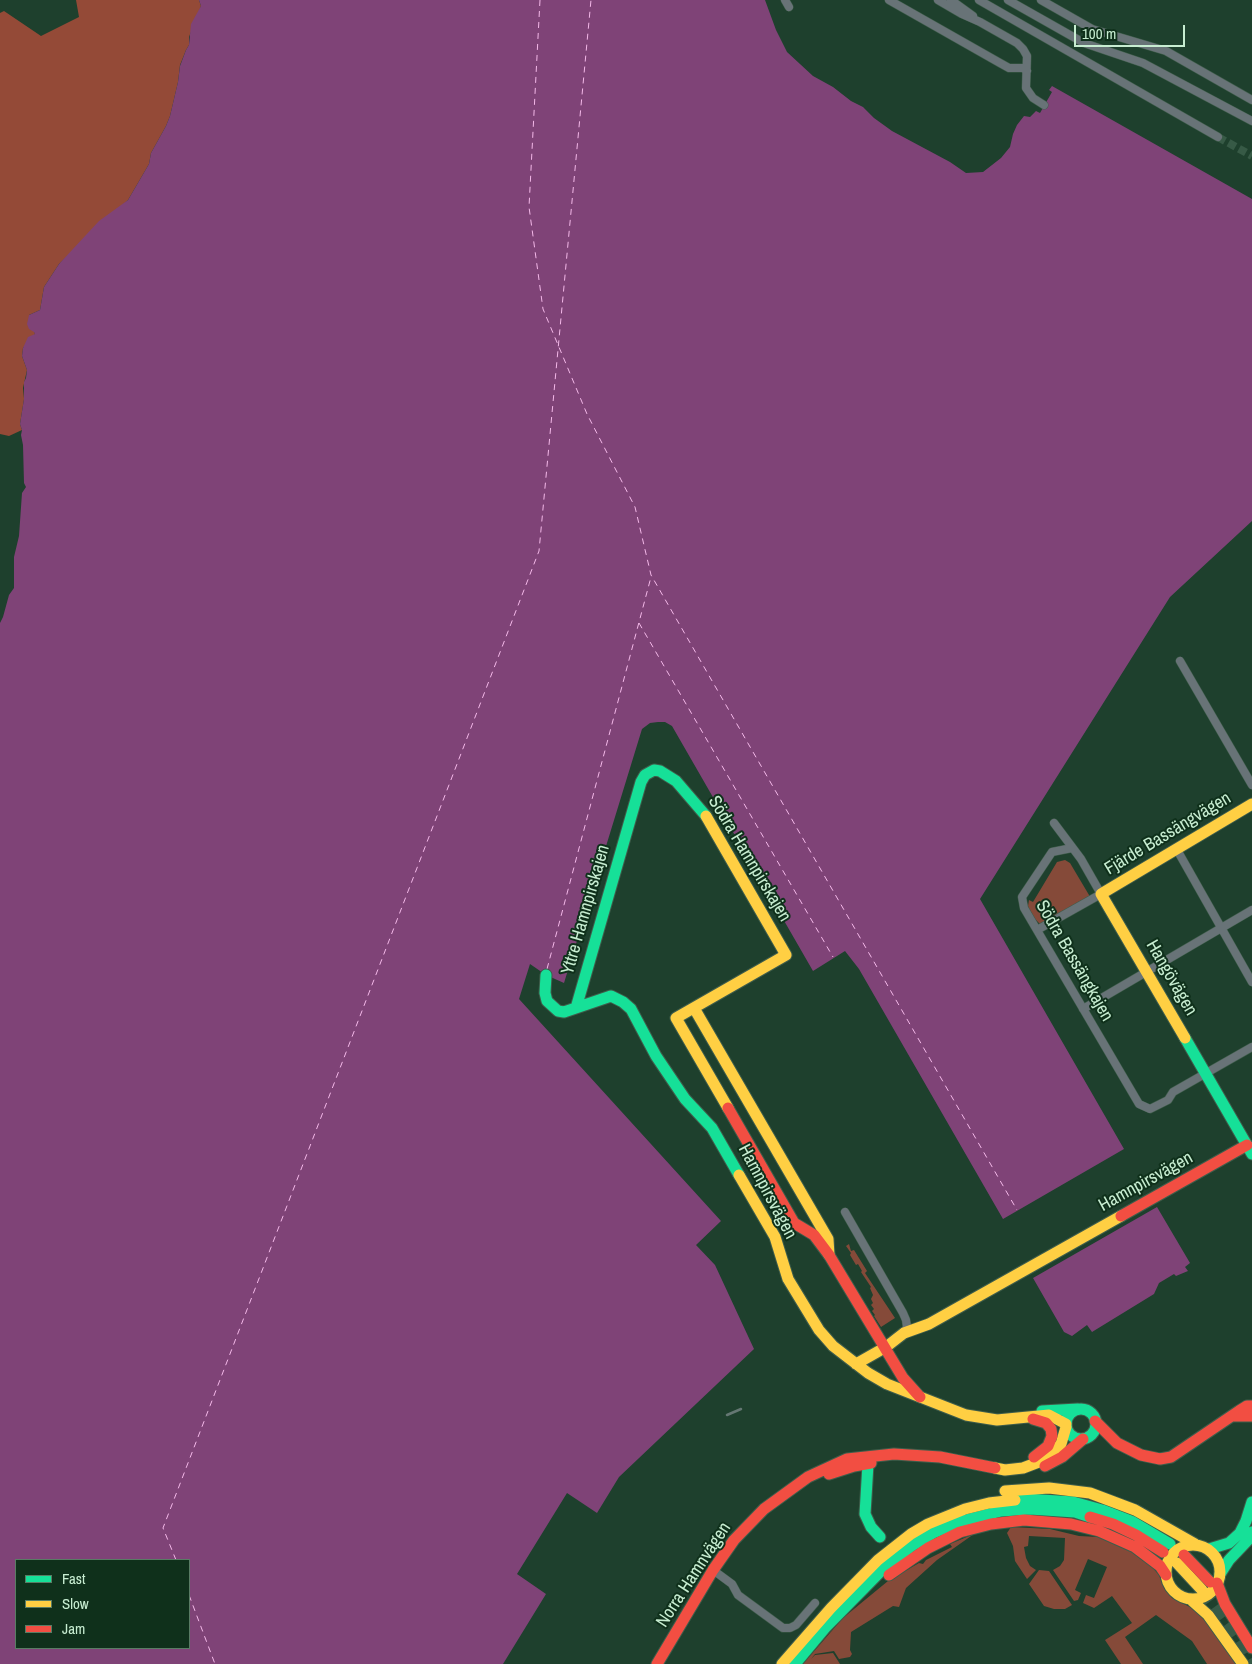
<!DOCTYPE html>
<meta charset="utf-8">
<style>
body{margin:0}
#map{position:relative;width:1252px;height:1664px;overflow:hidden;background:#1e402d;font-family:"Archivo Narrow",sans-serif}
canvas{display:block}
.legend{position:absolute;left:15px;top:1559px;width:175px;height:90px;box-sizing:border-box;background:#0f301b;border:1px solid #597c64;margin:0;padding:6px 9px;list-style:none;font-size:15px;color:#c7edd1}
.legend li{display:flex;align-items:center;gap:10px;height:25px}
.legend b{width:25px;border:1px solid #597c64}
.scale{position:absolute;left:1074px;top:25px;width:111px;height:22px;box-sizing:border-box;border:2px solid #c7edd1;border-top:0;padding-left:6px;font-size:15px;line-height:18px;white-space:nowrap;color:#c7edd1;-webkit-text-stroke:4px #0f301b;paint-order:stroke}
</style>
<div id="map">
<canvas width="1252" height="1664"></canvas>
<ul class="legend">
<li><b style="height:6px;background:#16e098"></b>Fast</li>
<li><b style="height:6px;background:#ffcf43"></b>Slow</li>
<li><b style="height:6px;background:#f24e42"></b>Jam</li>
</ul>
<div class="scale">100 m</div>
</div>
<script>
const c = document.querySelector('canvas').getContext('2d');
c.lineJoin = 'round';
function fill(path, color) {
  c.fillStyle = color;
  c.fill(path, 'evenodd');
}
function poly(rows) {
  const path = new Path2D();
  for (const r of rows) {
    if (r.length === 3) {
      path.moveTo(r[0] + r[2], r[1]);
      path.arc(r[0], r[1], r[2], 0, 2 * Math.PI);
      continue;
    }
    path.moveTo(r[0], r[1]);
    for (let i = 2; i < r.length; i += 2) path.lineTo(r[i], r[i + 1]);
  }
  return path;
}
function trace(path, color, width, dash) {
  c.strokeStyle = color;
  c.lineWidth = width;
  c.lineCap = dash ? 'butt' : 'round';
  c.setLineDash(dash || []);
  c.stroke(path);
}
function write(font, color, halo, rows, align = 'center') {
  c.font = font + ' "Archivo Narrow",sans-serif';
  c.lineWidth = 4;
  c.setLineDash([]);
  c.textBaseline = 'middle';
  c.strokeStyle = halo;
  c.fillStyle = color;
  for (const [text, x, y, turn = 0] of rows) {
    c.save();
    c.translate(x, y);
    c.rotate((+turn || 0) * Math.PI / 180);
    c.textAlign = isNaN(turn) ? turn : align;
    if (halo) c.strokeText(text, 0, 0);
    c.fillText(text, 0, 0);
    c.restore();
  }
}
const green = poly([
 [1065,860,1070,863,1089,895,1089,897,1041,925,1031,915,1028,906,1029,900,1033,902,1057,862],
 [849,1244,851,1251,854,1250,867,1271,865,1273,895,1318,881,1327,874,1316,875,1315,872,1311,874,1309,871,1305,873,1303,871,1299,873,1295,870,1288,871,1287,861,1272,862,1271,858,1264,856,1265,850,1255,851,1253,846,1246],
 [1011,1527,1050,1529,1079,1536,1098,1537,1122,1545,1152,1567,1159,1575,1164,1588,1172,1598,1192,1608,1203,1616,1237,1664,1207,1664,1192,1641,1156,1615,1125,1637,1143,1664,1121,1664,1105,1640,1132,1623,1112,1596,1094,1608,1083,1603,1086,1595,1094,1598,1107,1567,1088,1559,1075,1590,1081,1593,1078,1600,1074,1601,1053,1570,1060,1566,1064,1560,1065,1538,1029,1536,1028,1546,1024,1547,1026,1558,1030,1566,1036,1570,1027,1579,1015,1561,1013,1546,1007,1533],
 [974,1534,937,1560,906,1588,899,1607,893,1606,851,1632,850,1650,852,1654,850,1657,839,1659,834,1651,815,1654,811,1659,815,1655,833,1653,840,1664,803,1664,843,1618,888,1581,919,1563,923,1564,926,1560,952,1547,950,1544],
 [1039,1570,1049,1571,1072,1605,1065,1609,1054,1609,1044,1606,1029,1584]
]);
const forest = poly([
 [76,0,199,0,201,6,189,37,189,45,186,50,180,65,178,82,170,116,166,126,151,153,149,164,128,200,59,264,44,287,40,310,29,315,35,334,23,348,22,356,27,370,23,388,24,399,20,424,22,430,9,436,0,434,0,13,4,11,41,36,79,17]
]);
const water = poly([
 [199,0,765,0,776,30,787,52,813,76,833,87,851,101,863,107,874,118,892,131,950,162,966,173,983,172,1001,158,1010,147,1013,134,1017,125,1024,116,1030,117,1036,111,1040,113,1052,92,1049,90,1052,86,1252,199,1252,521,1170,597,980,899,1124,1149,1003,1219,859,969,845,951,813,971,672,726,665,722,658,722,650,723,642,729,564,983,546,975,530,964,519,999,721,1221,696,1245,715,1265,754,1349,619,1477,597,1513,567,1493,517,1574,546,1594,503,1664,0,1664,0,623,3,617,9,595,14,588,14,557,19,536,22,493,26,487,24,483,23,445,21,435,22,430,20,424,24,399,24,382,26,378,27,370,22,356,23,348,28,337,35,334,34,332,29,329,27,324,29,315,40,310,44,287,59,264,99,221,128,200,149,164,151,153,166,126,170,116,178,82,180,66,186,50,189,45,191,24,201,6],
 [16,1560,189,1560,189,1648,16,1648],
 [1157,1207,1190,1263,1185,1267,1188,1271,1176,1276,1174,1274,1159,1283,1154,1294,1092,1332,1087,1325,1072,1336,1064,1332,1033,1278]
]);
const ferry = poly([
 [540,0,529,207,543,309,587,414,635,507,651,575,1017,1210],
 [639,623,833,957],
 [547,969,651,577],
 [176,1560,163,1528,539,551,591,0],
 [189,1595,215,1664]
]);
const streetTunnel = poly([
 [1218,137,1252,156]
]);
const highwayTunnel = poly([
 [1202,1590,1235,1636,1251,1664]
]);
const street = poly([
 [785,0,789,7],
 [889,0,1000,63,1009,68,1023,68,1027,71],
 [938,0,962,14,980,22,1017,43,1023,49,1027,56,1026,88,1033,98,1044,105],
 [951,0,973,16],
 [979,0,1218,137],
 [1008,0,1084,43,1143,63,1252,121],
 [1041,0,1092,29,1166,51,1252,100],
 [1180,661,1252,785],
 [1072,848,1052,852,1022,897,1024,908,1139,1104,1150,1109,1168,1100,1173,1092,1252,1047],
 [1176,848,1252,982],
 [1037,930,1101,894,1081,859,1054,823],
 [1083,1009,1252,910],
 [845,1212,903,1313,906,1320,907,1327,904,1333],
 [713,1570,732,1584,738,1595,783,1628,790,1628,796,1625,815,1603]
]);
const fast = poly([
 [546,975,545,993,547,1001,558,1011,564,1012,611,996,623,1002,631,1009,656,1056,685,1099,712,1128,739,1175],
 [576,1008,641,782,645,775,654,770,660,771,676,781,706,816],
 [1185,1038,1252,1154],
 [1081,1424,15],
 [1042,1411,1078,1409],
 [868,1464,865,1514,871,1527,880,1537],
 [1015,1500,1026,1499,1073,1502,1102,1510,1133,1522,1170,1544],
 [1209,1549,1229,1543,1240,1533,1246,1521,1252,1502],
 [1220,1574,1229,1560,1248,1540,1252,1532],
 [795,1664,825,1628,885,1567,913,1545,933,1533,962,1521,1001,1511,1030,1509,1075,1512,1090,1517]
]);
const slow = poly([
 [706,816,786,955,676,1018,728,1108],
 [694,1008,828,1239,829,1255],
 [1185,1038,1101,894,1252,804],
 [739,1175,775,1237,788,1279,819,1330,833,1346,868,1373,887,1384,966,1415,997,1420,1049,1415,1066,1424],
 [856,1364,886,1347,904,1333,929,1324,1121,1216],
 [995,1468,1005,1470,1023,1468,1044,1460,1061,1444,1066,1427],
 [1005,1491,1049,1488,1090,1493,1135,1510,1195,1544],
 [1193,1572,27],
 [1177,1563,1202,1590],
 [1190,1599,1208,1615,1243,1664],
 [782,1664,831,1608,878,1560,911,1534,928,1524,965,1509,989,1503,1015,1500]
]);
const jam = poly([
 [728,1108,794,1223,814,1235,829,1255,903,1378,920,1397],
 [1121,1216,1247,1145],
 [1232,1416,1252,1416],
 [1033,1419,1046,1423,1051,1429,1052,1436,1048,1446,1034,1457],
 [1095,1421,1117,1443,1141,1455,1160,1459,1171,1457,1239,1411,1247,1406,1252,1406],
 [1045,1466,1062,1457,1083,1439],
 [829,1474,854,1466,871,1463],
 [1090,1517,1113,1524,1136,1535,1163,1552],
 [1184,1555,1210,1582],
 [889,1575,928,1548,960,1532,991,1524,1024,1520,1071,1524,1099,1531,1135,1547,1160,1566,1166,1575],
 [1217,1583,1225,1604,1252,1648],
 [657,1664,713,1570,734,1540,764,1509,808,1477,847,1459,894,1454,940,1457,995,1468]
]);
const rail = poly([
 [727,1415,741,1409]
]);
const streetNames = [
 ["Fjärde Bassängvägen",1168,834,-31],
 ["Södra Hamnpirskajen",749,859,59],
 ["Yttre Hamnpirskajen",586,910,-74],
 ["Södra Bassängkajen",1074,961,60],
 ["Hangövägen",1171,978,60],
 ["Hamnpirsvägen",1146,1182,-29],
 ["Hamnpirsvägen",767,1192,62],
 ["Norra Hamnvägen",694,1575,-57]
];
fill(green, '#854a39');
fill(forest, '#944a37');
fill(water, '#7f4377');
trace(ferry, '#f4b9e9', 1, [6, 5]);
trace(streetTunnel, '#375a46', 8, [8, 4]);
trace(highwayTunnel, '#375a46', 14, [14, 7]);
trace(street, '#3f5d4b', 9);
trace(fast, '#3f5d4b', 13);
trace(slow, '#3f5d4b', 13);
trace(jam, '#3f5d4b', 13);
trace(street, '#687377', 8);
trace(fast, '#16e098', 11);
trace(slow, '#ffcf43', 11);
trace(jam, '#f24e42', 11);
trace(rail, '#657773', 2.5);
write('18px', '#c7edd1', '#0f301b', streetNames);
</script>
